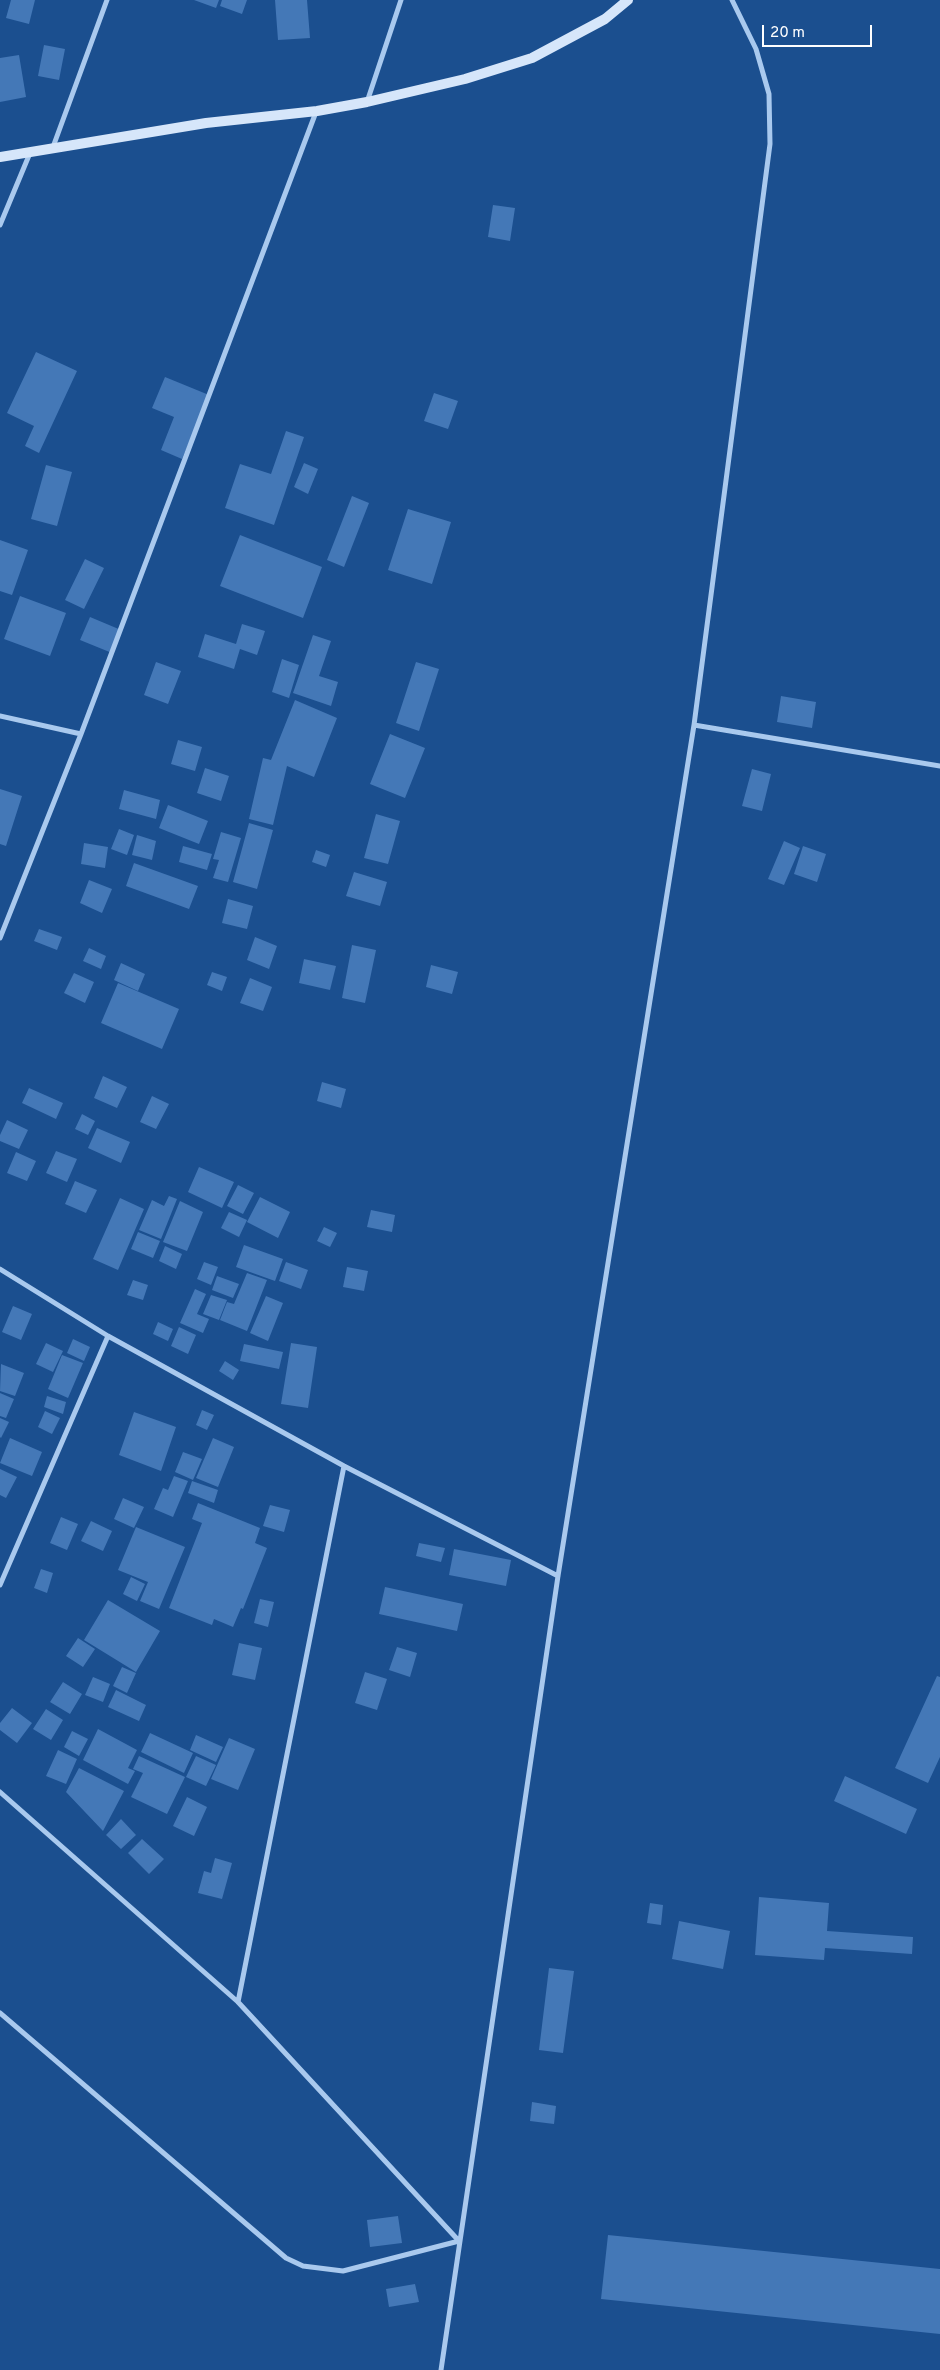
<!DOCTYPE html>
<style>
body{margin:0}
#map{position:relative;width:940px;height:2370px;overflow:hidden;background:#1b4f8f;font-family:Overpass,sans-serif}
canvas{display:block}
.scale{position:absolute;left:762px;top:25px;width:110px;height:22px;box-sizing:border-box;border:2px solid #fff;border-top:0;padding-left:6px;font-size:15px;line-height:18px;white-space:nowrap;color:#fff;-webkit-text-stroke:4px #1b4f8f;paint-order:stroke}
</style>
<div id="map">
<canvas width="940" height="2370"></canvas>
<div class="scale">20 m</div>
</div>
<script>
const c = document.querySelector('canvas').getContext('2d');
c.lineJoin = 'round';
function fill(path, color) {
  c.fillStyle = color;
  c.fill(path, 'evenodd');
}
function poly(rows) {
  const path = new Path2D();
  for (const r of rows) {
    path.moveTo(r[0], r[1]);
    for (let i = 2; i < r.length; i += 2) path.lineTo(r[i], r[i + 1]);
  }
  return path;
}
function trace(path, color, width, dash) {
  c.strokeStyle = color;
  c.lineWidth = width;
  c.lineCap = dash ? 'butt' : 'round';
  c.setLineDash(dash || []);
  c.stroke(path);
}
const building = poly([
 [11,0,35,0,29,24,6,18],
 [194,0,219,0,216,8],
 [222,0,247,0,242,14,220,6],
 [275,0,307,0,310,38,278,40],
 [44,45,65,49,59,80,38,76],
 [19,55,26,97,0,102,0,58],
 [493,205,515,208,510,241,488,237],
 [36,352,77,371,39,453,25,446,34,426,7,413],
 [165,377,209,395,182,459,161,450,174,417,152,408],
 [434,393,458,401,448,429,424,421],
 [286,431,304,437,274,525,225,508,240,464,271,474],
 [304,463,318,469,308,494,294,487],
 [46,465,72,472,57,526,31,519],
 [352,496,369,503,344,567,327,560],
 [408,509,451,522,432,584,388,570],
 [240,535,322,567,303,618,220,586],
 [0,540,28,550,12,595,0,591],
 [85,559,104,568,84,609,65,600],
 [20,596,66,613,50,656,4,639],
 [90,617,121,630,112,653,80,640],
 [242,624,265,631,257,655,240,649,234,669,198,657,205,634,236,644],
 [313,635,331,641,319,676,338,682,331,706,293,693],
 [282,659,299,665,289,698,272,692],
 [156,662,181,671,168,704,144,695],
 [416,662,439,669,419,731,396,723],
 [781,696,816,702,812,728,777,722],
 [295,700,337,718,314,777,287,766,273,825,249,819,263,758,271,760],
 [390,734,425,748,405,798,370,784],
 [178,740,202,747,195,771,171,764],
 [205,768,229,776,221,801,197,793],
 [752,769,771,774,762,811,742,806],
 [0,789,22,796,6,846,0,844],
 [124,790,160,800,156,819,119,809],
 [168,805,208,821,199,844,159,828],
 [376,814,400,821,388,864,364,858],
 [249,823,273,830,257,889,233,882],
 [119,829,134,835,127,855,111,849],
 [221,832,241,838,228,882,213,878,219,860,213,859],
 [137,835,156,841,152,860,132,855],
 [784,841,800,848,784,885,768,879],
 [84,843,108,847,105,868,81,864],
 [183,846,212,854,207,870,179,862],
 [803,846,826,854,817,882,794,874],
 [316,850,330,855,326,867,312,862],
 [134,863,198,886,189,909,126,886],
 [354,872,387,882,380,906,346,896],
 [89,880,112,889,102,913,80,903],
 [228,899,253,906,247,929,222,923],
 [39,929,62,937,57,950,34,941],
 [255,937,277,946,269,969,247,960],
 [352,945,376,950,365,1003,342,998],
 [89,948,106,956,101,969,83,961],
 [304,959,336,966,330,990,299,983],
 [121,963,145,974,138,991,114,980],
 [431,965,458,972,452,994,426,987],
 [212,972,227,977,222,991,207,985],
 [74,973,94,982,85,1003,64,993],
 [250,978,272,987,263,1011,240,1003],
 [118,983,179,1009,162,1049,101,1023],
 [103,1076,127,1087,117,1108,94,1098],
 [322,1082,346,1089,341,1108,317,1101],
 [29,1088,63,1103,56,1119,22,1103],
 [152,1096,169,1104,156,1129,140,1122],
 [82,1114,95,1121,88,1135,75,1129],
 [7,1120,28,1130,19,1149,0,1141,0,1135],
 [97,1128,130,1142,121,1163,88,1148],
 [56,1151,77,1159,67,1182,46,1173],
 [16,1152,36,1161,27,1181,7,1173],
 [199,1167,234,1182,222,1208,188,1192],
 [75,1181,97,1190,86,1213,65,1204],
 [238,1185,254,1193,243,1214,227,1206],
 [169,1196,177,1199,161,1239,139,1230,152,1200,164,1206],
 [260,1197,290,1212,278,1238,247,1222],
 [120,1198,144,1209,118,1270,93,1259],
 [180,1201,203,1212,187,1251,163,1242],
 [371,1210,395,1215,392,1232,367,1227],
 [229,1212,247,1220,239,1237,221,1228],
 [324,1227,337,1233,330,1247,317,1241],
 [138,1232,160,1241,153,1258,131,1249],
 [244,1245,283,1259,275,1281,236,1267],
 [165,1246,182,1254,176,1269,159,1261],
 [204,1262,218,1267,211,1285,197,1279],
 [286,1262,308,1270,301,1289,279,1281],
 [347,1267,368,1271,364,1291,343,1287],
 [247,1273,267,1280,247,1331,220,1320,227,1302,234,1304],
 [217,1276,239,1284,233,1298,212,1290],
 [133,1280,148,1285,143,1300,127,1295],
 [195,1289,206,1294,197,1314,209,1319,203,1333,180,1323],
 [211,1295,227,1300,219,1320,203,1314],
 [266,1296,283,1303,268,1341,250,1333],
 [13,1306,32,1314,21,1340,2,1332],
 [158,1322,173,1329,168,1341,153,1334],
 [179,1327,196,1335,188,1354,171,1346],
 [73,1339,90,1347,84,1361,67,1353],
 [46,1343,63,1351,53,1372,36,1364],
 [291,1343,317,1347,308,1408,281,1404],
 [244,1344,283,1352,279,1369,240,1361],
 [62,1355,83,1363,68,1398,48,1389],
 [225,1361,239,1370,233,1380,219,1371],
 [1,1364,24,1373,15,1396,0,1391],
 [0,1393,14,1399,6,1418,0,1416],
 [47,1396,66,1402,63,1414,44,1407],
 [202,1410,214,1415,207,1430,196,1425],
 [45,1411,60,1418,52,1434,38,1427],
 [134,1412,176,1427,161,1471,119,1455],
 [0,1418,9,1422,1,1438,0,1437],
 [10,1438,42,1452,32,1476,0,1463],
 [213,1438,234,1447,218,1487,196,1478],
 [183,1452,202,1459,193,1480,175,1472],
 [0,1469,17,1477,6,1498,0,1495],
 [174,1476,188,1481,173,1517,154,1509,163,1488,168,1490],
 [192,1481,218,1490,214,1503,188,1493],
 [123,1498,144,1507,134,1528,114,1519],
 [198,1503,260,1528,255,1543,267,1548,243,1609,241,1608,233,1627,214,1619,212,1625,169,1608,202,1523,192,1519],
 [270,1505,290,1510,284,1532,263,1526],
 [61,1517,78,1524,67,1550,50,1543],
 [91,1521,112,1531,103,1551,81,1541],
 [136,1527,185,1547,159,1609,140,1601,148,1582,118,1570],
 [419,1543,445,1548,441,1562,416,1556],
 [454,1549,511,1560,506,1586,449,1575],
 [41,1569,53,1573,47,1593,34,1588],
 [131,1577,145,1584,137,1601,123,1594],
 [385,1587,463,1604,457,1631,379,1614],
 [260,1599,274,1602,268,1627,254,1623],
 [108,1600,160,1631,136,1672,84,1640],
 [78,1638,95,1649,83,1667,66,1656],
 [239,1643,262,1648,255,1680,232,1675],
 [397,1647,417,1653,410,1677,389,1670],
 [122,1667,136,1673,127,1693,113,1686],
 [365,1672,387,1679,377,1710,355,1703],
 [937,1676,940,1677,940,1757,928,1783,895,1768],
 [93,1677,110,1684,103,1702,85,1695],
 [63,1682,82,1694,70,1714,50,1702],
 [116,1690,146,1705,139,1721,108,1707],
 [12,1708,32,1723,17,1743,0,1730,0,1723],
 [46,1709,63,1720,51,1740,33,1729],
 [98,1729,137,1750,128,1768,135,1771,128,1784,83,1760],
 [72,1731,88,1739,79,1756,64,1747],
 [150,1733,193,1753,184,1773,141,1752],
 [196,1735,223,1747,216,1762,190,1750],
 [229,1738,255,1749,238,1790,211,1779],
 [58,1750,77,1759,66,1784,46,1776],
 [139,1756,185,1777,167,1814,131,1797,143,1773,133,1769],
 [196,1756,216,1765,206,1786,186,1777],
 [79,1768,124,1791,103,1831,66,1792],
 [845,1776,917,1809,906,1834,834,1801],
 [187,1797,207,1807,194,1836,173,1826],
 [121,1819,136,1835,121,1849,106,1835],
 [142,1839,164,1859,149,1874,128,1853],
 [215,1858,232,1863,222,1899,198,1893,204,1871,211,1873],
 [759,1897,829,1903,827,1931,913,1937,912,1954,825,1948,824,1960,755,1955],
 [650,1903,663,1905,661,1925,647,1923],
 [679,1921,730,1931,723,1969,672,1959],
 [549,1968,574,1971,563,2053,539,2050],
 [532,2102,556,2106,554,2124,530,2121],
 [398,2216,402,2243,370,2247,367,2220],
 [608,2235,940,2269,940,2334,601,2299],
 [415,2284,419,2302,389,2307,386,2289]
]);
const street = poly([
 [367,102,401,0],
 [53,147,107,0],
 [0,225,30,153],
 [0,716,81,734],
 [694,725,940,766],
 [0,938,81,734,316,112],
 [0,1269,108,1336,344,1466,558,1576],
 [0,1585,108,1336],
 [0,1792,238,2002,459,2241,343,2271,303,2266,286,2258,0,2013],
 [238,2002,344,1466],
 [441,2370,558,1576,694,725,770,144,769,94,756,49,732,0]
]);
const secondary = poly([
 [0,157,206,123,317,111,367,102,465,79,532,58,605,19,628,0]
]);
fill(building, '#4478b7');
trace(street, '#a9c9ee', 5);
trace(secondary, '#d6e6fa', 10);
</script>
